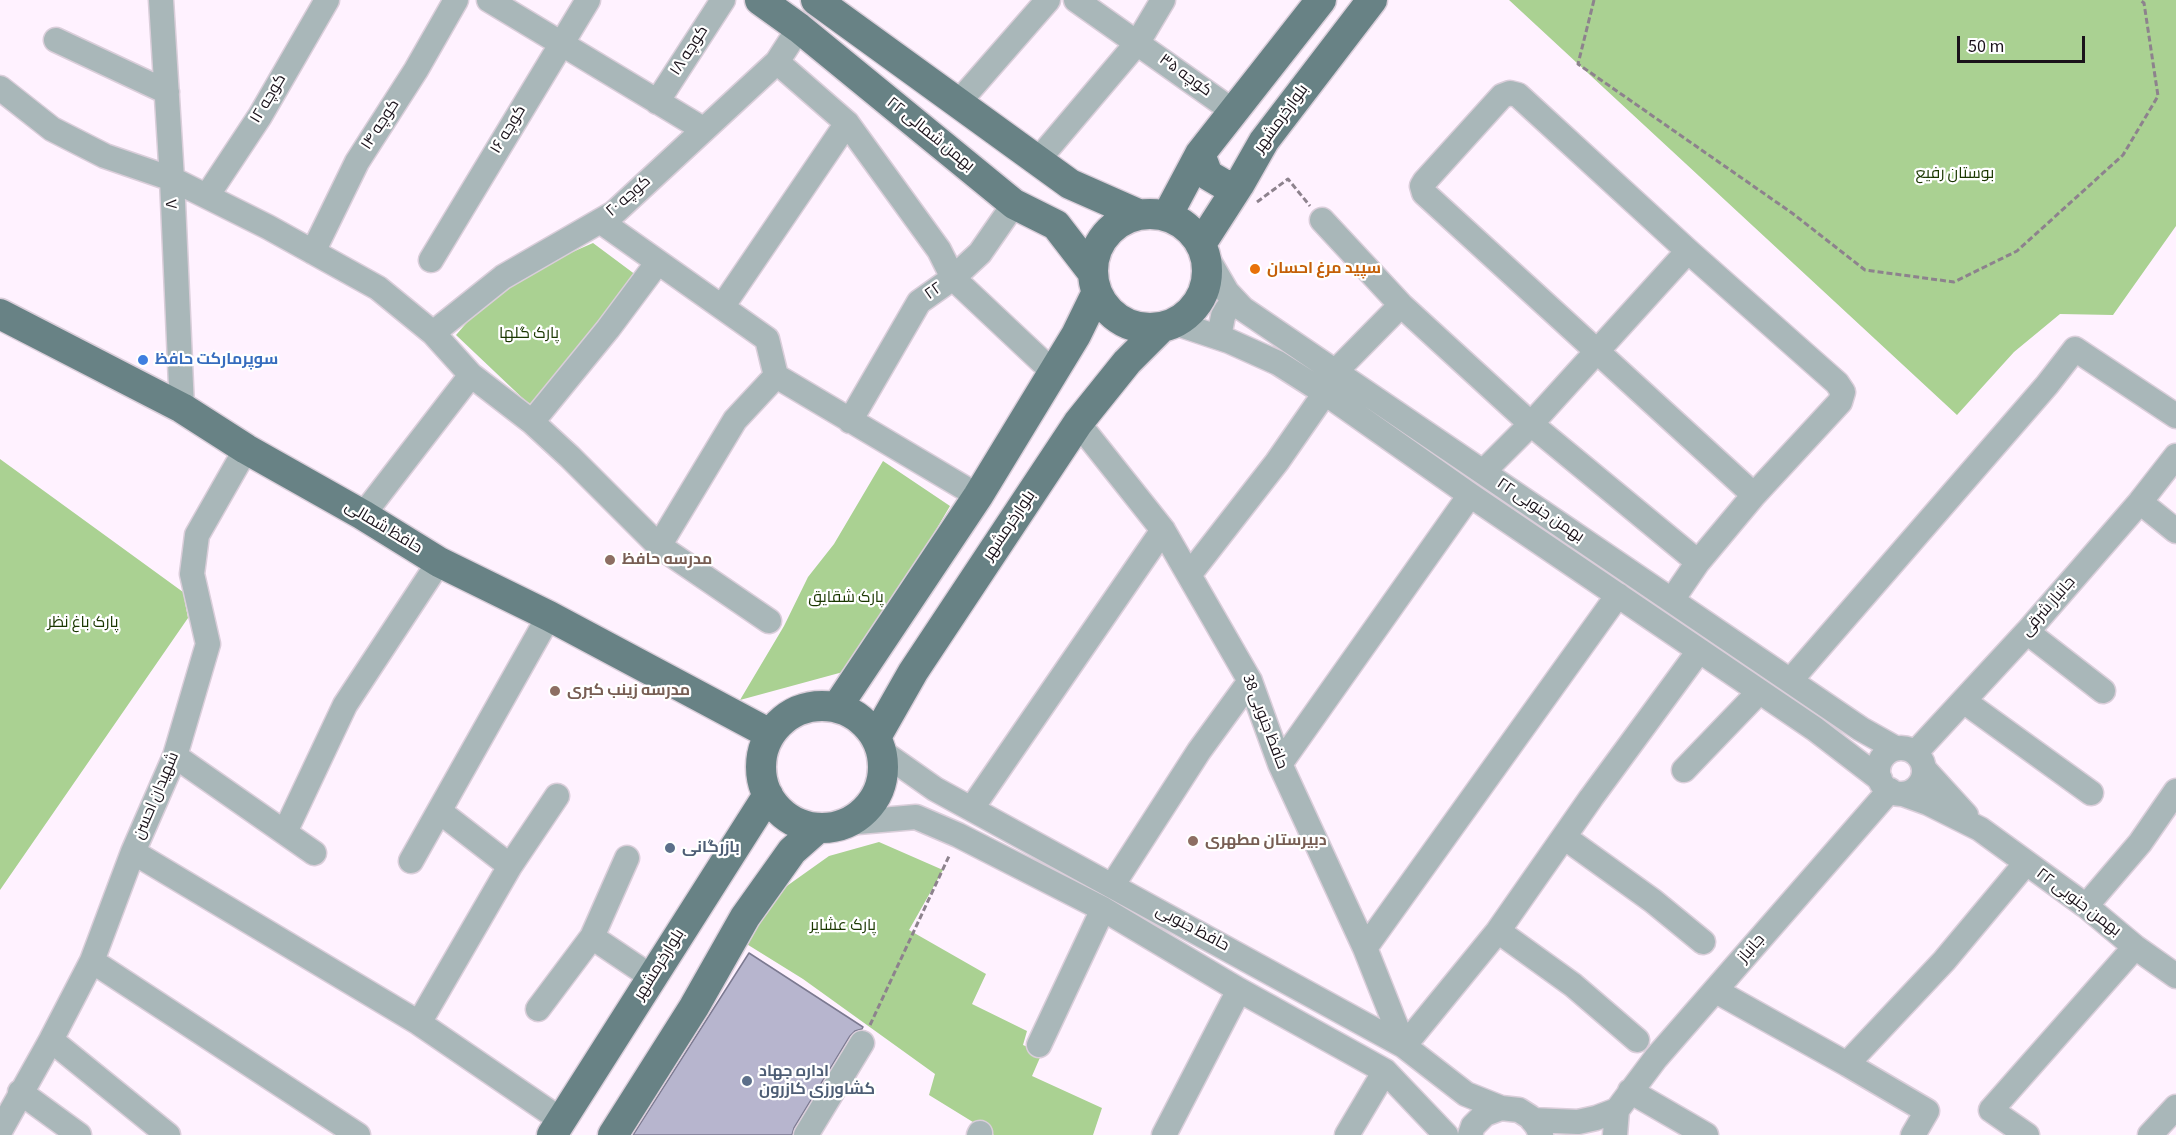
<!DOCTYPE html>
<meta charset="utf-8">
<style>
body{margin:0}
#map{position:relative;width:2176px;height:1135px;overflow:hidden;background:#fff2ff;font-family:"Source Sans 3",sans-serif}
canvas{display:block}
.scale{position:absolute;left:1957px;top:36px;width:128px;height:27px;box-sizing:border-box;border:3px solid #1a121a;border-top:0;padding-left:8px;font-size:18px;line-height:21px;white-space:nowrap;color:#1a121a;-webkit-text-stroke:4px #fff;paint-order:stroke}
</style>
<div id="map">
<canvas width="2176" height="1135"></canvas>
<div class="scale">50 m</div>
</div>
<script>
const c = document.querySelector('canvas').getContext('2d');
c.lineJoin = 'round';
function fill(path, color) {
  c.fillStyle = color;
  c.fill(path, 'evenodd');
}
function poly(rows) {
  const path = new Path2D();
  for (const r of rows) {
    if (r.length === 3) {
      path.moveTo(r[0] + r[2], r[1]);
      path.arc(r[0], r[1], r[2], 0, 2 * Math.PI);
      continue;
    }
    path.moveTo(r[0], r[1]);
    for (let i = 2; i < r.length; i += 2) path.lineTo(r[i], r[i + 1]);
  }
  return path;
}
function trace(path, color, width, dash) {
  c.strokeStyle = color;
  c.lineWidth = width;
  c.lineCap = dash ? 'butt' : 'round';
  c.setLineDash(dash || []);
  c.stroke(path);
}
function write(font, color, halo, rows, align = 'center') {
  c.font = font + ' "Source Sans 3",Cairo,sans-serif';
  c.lineWidth = 4.5;
  c.setLineDash([]);
  c.textBaseline = 'middle';
  c.strokeStyle = halo;
  c.fillStyle = color;
  for (const [text, x, y, turn = 0] of rows) {
    c.save();
    c.translate(x, y);
    c.rotate((+turn || 0) * Math.PI / 180);
    c.textAlign = isNaN(turn) ? turn : align;
    if (halo) c.strokeText(text, 0, 0);
    c.fillText(text, 0, 0);
    c.restore();
  }
}
const green = poly([
 [1509,0,2176,0,2176,226,2113,315,2060,314,2014,352,1957,415],
 [593,243,644,281,533,408,456,335,477,311,511,282,552,261],
 [0,459,183,592,188,618,0,890],
 [883,461,950,506,854,669,740,700,784,626,808,577,834,544],
 [879,842,943,870,909,930,986,974,972,1004,1027,1031,1023,1045,1042,1053,1032,1076,1102,1108,1093,1135,994,1135,929,1095,935,1074,803,979,745,943,784,888,829,856]
]);
const building = poly([
 [749,953,863,1027,862,1029,855,1031,850,1036,794,1128,792,1135,633,1135,749,953]
]);
const path = poly([
 [1594,0,1578,64,1792,213,1865,270,1954,282,2017,251,2123,155,2158,96,2144,3,2140,0],
 [1257,202,1288,179,1310,206],
 [870,1025,950,854]
]);
const minor = poly([
 [161,0,172,179,182,408],
 [489,0,703,129],
 [1076,0,1233,111],
 [56,40,167,92],
 [777,62,847,123,939,250,953,278,1053,372],
 [0,88,52,129,105,156,172,179,268,227,378,288,433,333,471,375,532,422,570,457,659,546,769,621],
 [657,102,723,0],
 [958,103,1048,0],
 [1038,160,1138,42,1163,0],
 [207,196,260,116,327,0],
 [1322,220,1401,305,1531,424,1698,562],
 [600,221,767,339,776,376,978,496],
 [313,252,357,162,416,70,456,0],
 [1205,254,1227,292,1243,309,1861,729,1895,748],
 [431,260,588,0],
 [722,307,847,123],
 [1175,323,1229,341,1278,363,1325,393,1470,495,1815,729,1880,779],
 [433,333,503,277,614,213,777,62,799,28],
 [1219,337,1223,316,1227,309,1237,304],
 [1335,372,1401,305],
 [850,421,919,302,953,278,980,253,1014,204],
 [532,422,608,329,658,262],
 [1078,423,1163,530,1250,681,1280,764,1365,948,1404,1046],
 [1483,472,1531,424,1688,251],
 [2140,502,2176,531],
 [363,515,471,375],
 [659,546,735,420,776,376],
 [1189,575,1277,462,1325,393],
 [1672,600,1698,562,1754,495,1840,402,1843,392,1837,383,1688,251,1518,95,1510,93,1502,96,1425,181,1422,186,1424,193,1754,495],
 [2027,632,2103,691],
 [1790,681,2047,385,2075,349,2176,416],
 [1965,702,2091,793],
 [1901,771,23],
 [881,751,935,789,1404,1046,1466,1094,1501,1108],
 [1916,752,2027,632,2140,502,2176,456],
 [175,756,314,853],
 [1280,764,1470,495],
 [1684,770,1759,692],
 [1925,770,1966,815],
 [1903,794,1928,803,1980,829,2086,906,2135,947,2176,976],
 [972,808,1163,530],
 [439,811,510,866],
 [846,823,916,817,958,835,1103,909,1239,990,1385,1071,1446,1135],
 [285,832,345,705,439,562],
 [1564,837,1653,901,1703,942],
 [133,852,419,1023,561,1120],
 [411,861,549,616],
 [1112,886,1199,751,1250,681],
 [2086,906,2140,843,2176,791],
 [1498,931,1573,985,1637,1040],
 [592,937,653,978],
 [1365,948,1618,595],
 [92,961,358,1135],
 [1716,991,1847,1064,1927,1111,1913,1135],
 [538,1009,592,937,627,858],
 [419,1023,510,866,557,796],
 [51,1040,168,1135],
 [1039,1045,1103,909],
 [1404,1046,1498,931,1591,798,1699,651],
 [1847,1064,1944,961,2026,863],
 [1630,1091,1706,1135],
 [20,1092,79,1135],
 [1617,1110,1656,1058,1890,790],
 [1532,1120,1578,1122,1596,1118,1617,1110],
 [0,1131,51,1040,92,961,133,852,175,756,208,644,192,574,197,535,246,449],
 [806,1135,862,1043],
 [979,1135,980,1133],
 [1164,1135,1239,990],
 [1347,1135,1385,1071],
 [1470,1135,1473,1126,1485,1114,1501,1108,1519,1110,1530,1117,1537,1126,1541,1135],
 [1615,1135,1617,1110],
 [2027,1135,1991,1110,2135,947],
 [2150,1135,2176,1107]
]);
const major = poly([
 [760,0,799,28,1014,204,1056,225,1093,273],
 [816,0,1070,184,1138,214],
 [1200,154,1208,175,1225,185,1239,185],
 [1150,271,57],
 [1167,216,1200,154,1321,0],
 [1201,244,1239,185,1264,141,1372,0],
 [0,314,182,408,246,449,363,515,439,562,549,616,770,734],
 [822,767,61],
 [837,707,978,496,1076,335,1097,292],
 [876,737,913,672,1078,423,1127,362,1162,327],
 [552,1135,768,795],
 [613,1135,694,1007,745,917,792,851,818,828]
]);
const markers = [
 [1255,269,6,"#e8710a"],
 [143,360,6,"#3f7fe0"],
 [610,560,6,"#8d6e63"],
 [555,691,6,"#8d6e63"],
 [1193,841,6,"#8d6e63"],
 [670,848,6,"#5c6f8a"],
 [747,1081,6,"#5c6f8a"]
];
const streetNames = [
 ["کوچه ۱۸",690,51,-57],
 ["کوچه ۳۵",1185,76,36],
 ["کوچه ۱۲",269,99,-59],
 ["بلوارخرمشهر",1282,119,-54],
 ["کوچه ۱۴",381,125,-57],
 ["کوچه ۱۶",509,130,-59],
 ["۲۲ بهمن شمالی",930,135,39],
 ["کوچه ۲۰",629,197,-41],
 ["۸",173,204,-93],
 ["۲۲",934,292,-35],
 ["۲۲ بهمن جنوبی",1540,511,34],
 ["بلوارخرمشهر",1010,526,-56],
 ["حافظ شمالی",383,528,31],
 ["جانباز شرقی",2049,607,-49],
 ["حافظ جنوبی 38",1264,722,69],
 ["شهیدان احسن",157,796,-67],
 ["۲۲ بهمن جنوبی",2078,903,37],
 ["حافظ جنوبی",1192,929,28],
 ["جانباز",1752,949,-49],
 ["بلوارخرمشهر",660,965,-58]
];
const parkNames = [
 ["بوستان رفیع",1955,174],
 ["پارک گلها",529,334],
 ["پارک شقایق",846,598],
 ["پارک باغ نظر",83,623],
 ["پارک عشایر",843,926]
];
const foodNames = [
 ["سپید مرغ احسان",1267,269]
];
const shopNames = [
 ["سوپرمارکت حافظ",155,360]
];
const educationNames = [
 ["مدرسه حافظ",622,560],
 ["مدرسه زینب کبری",567,691],
 ["دبیرستان مطهری",1205,841]
];
const serviceNames = [
 ["بازرگانی",682,848],
 ["اداره جهاد",759,1072],
 ["کشاورزی کازرون",759,1090]
];
fill(green, '#aad192');
fill(building, '#b7b5ce');
trace(building, '#7c7a91', 1.5);
trace(minor, '#daceda', 27);
trace(major, '#daceda', 33);
trace(path, '#8d828d', 3, [6, 3]);
trace(minor, '#a9b7b9', 24);
trace(major, '#688285', 30);
for (const [x, y, r, color] of markers) {
  const dot = new Path2D();
  dot.arc(x, y, r, 0, 2 * Math.PI);
  c.fillStyle = color;
  c.fill(dot);
  trace(dot, '#fff', 2);
}
write('16px', '#1a121a', '#fff', streetNames);
write('16px', '#1a3700', '#fff', parkNames);
write('bold 16px', '#c56008', '#fff', foodNames, 'left');
write('bold 16px', '#366cbe', '#fff', shopNames, 'left');
write('bold 16px', '#785e54', '#fff', educationNames, 'left');
write('bold 16px', '#4e5e75', '#fff', serviceNames, 'left');
</script>
